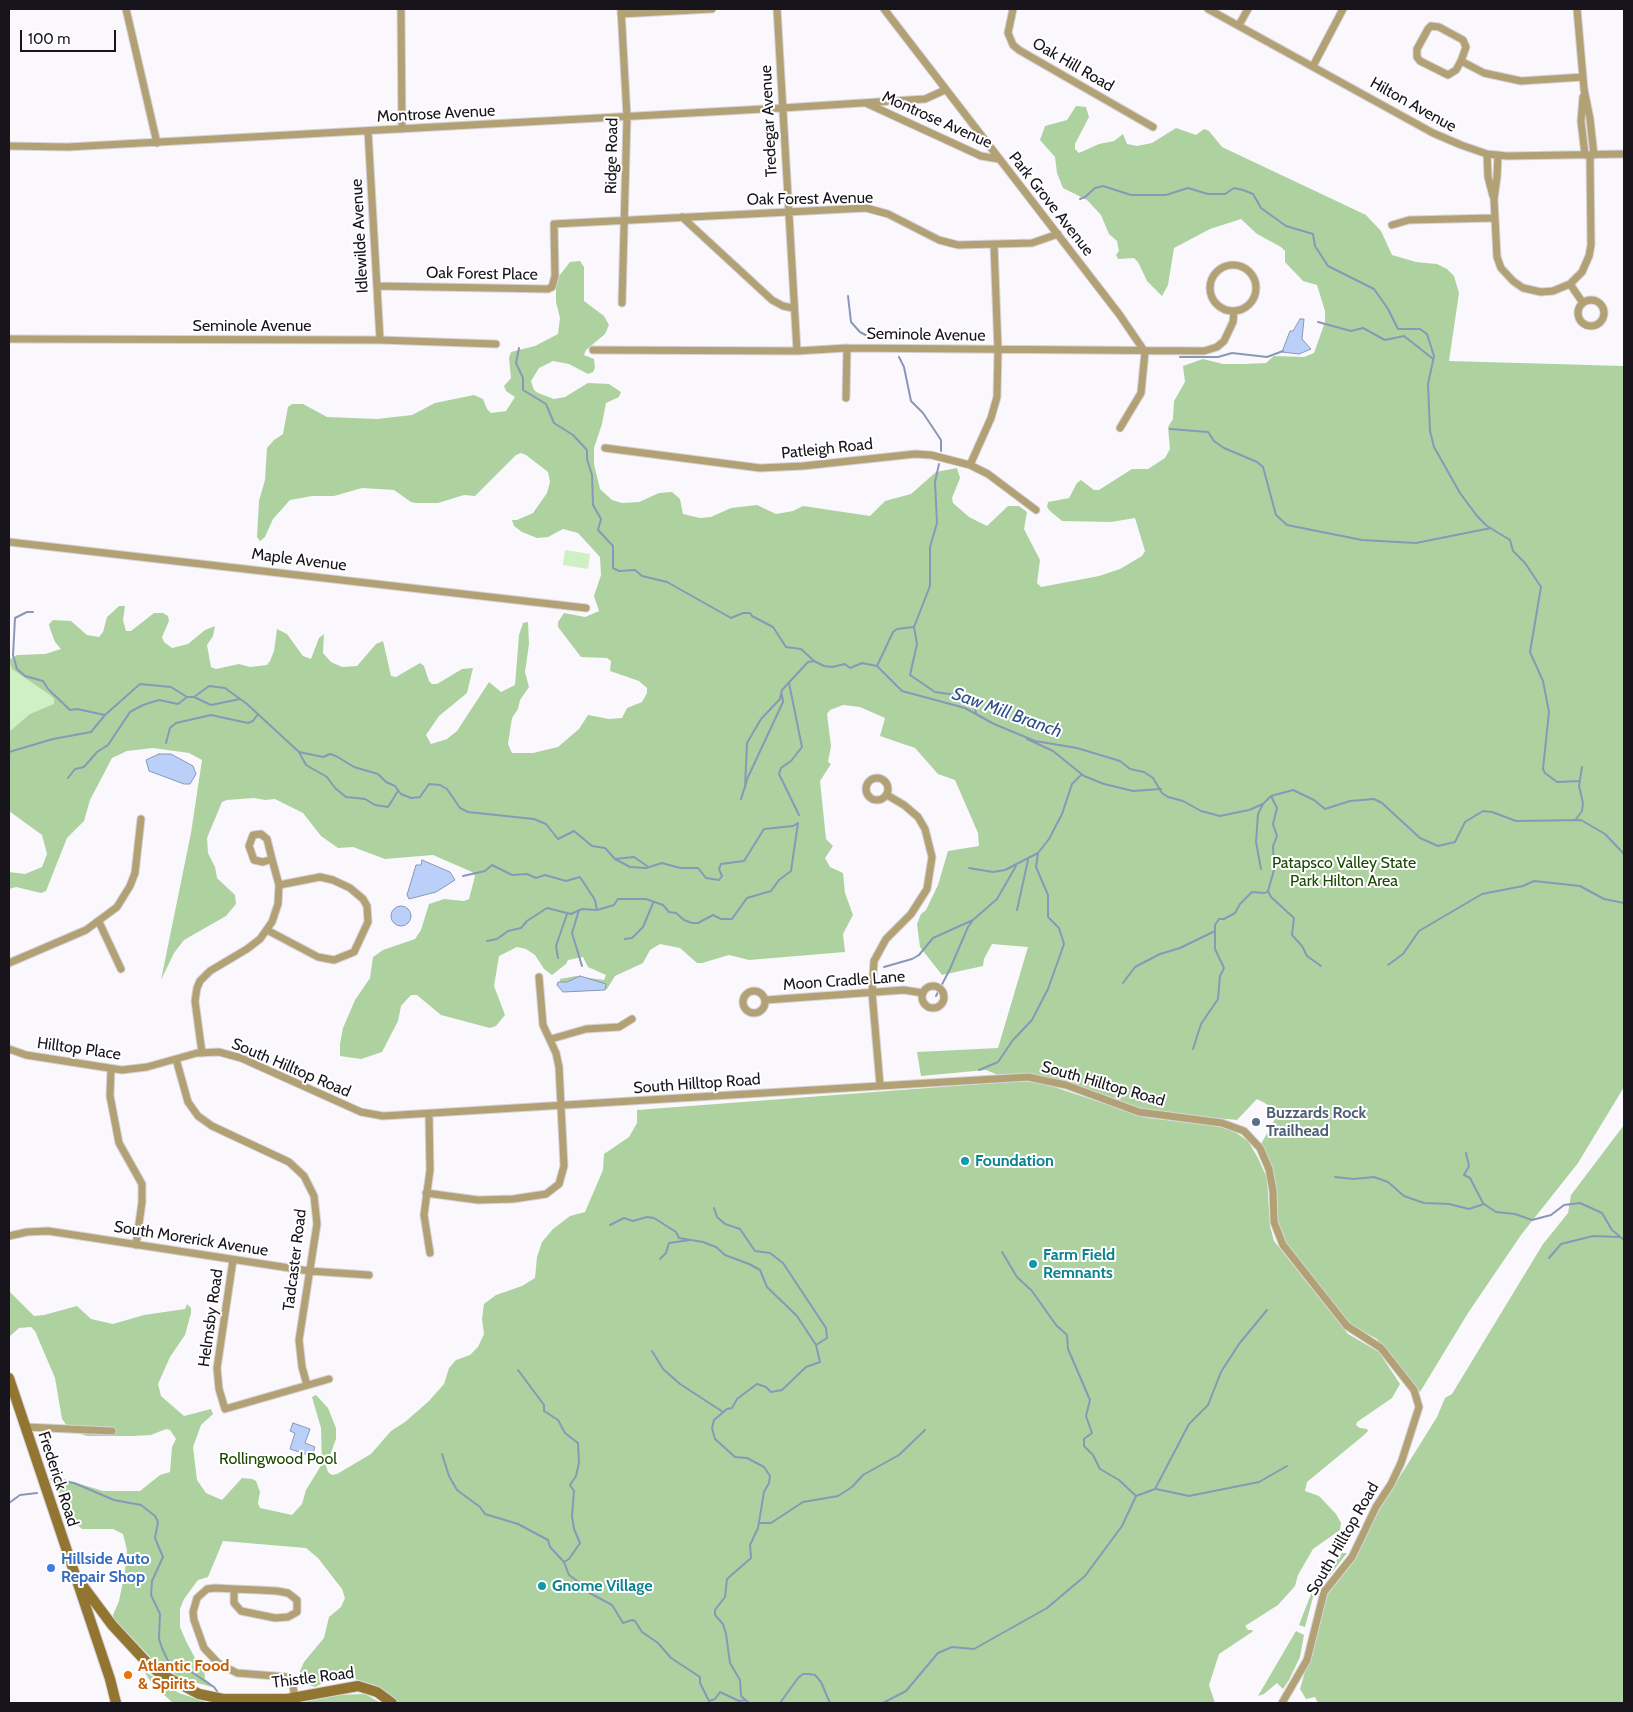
<!DOCTYPE html>
<style>
body{margin:0}
#map{position:relative;width:1633px;height:1712px;overflow:hidden;background:#faf8fd;font-family:Cabin,sans-serif}
canvas{display:block}
.frame{position:absolute;inset:0;border:10px solid #18141c;pointer-events:none}
.scale{position:absolute;left:20px;top:30px;width:96px;height:22px;box-sizing:border-box;border:2px solid #18141c;border-top:0;padding-left:6px;font-size:15px;line-height:18px;white-space:nowrap;color:#18141c;-webkit-text-stroke:4px #fff;paint-order:stroke}
</style>
<div id="map">
<canvas width="1633" height="1712"></canvas>
<div class="frame"></div>
<div class="scale">100 m</div>
</div>
<script>
const c = document.querySelector('canvas').getContext('2d');
c.lineJoin = 'round';
function fill(path, color) {
  c.fillStyle = color;
  c.fill(path, 'evenodd');
}
function poly(rows) {
  const path = new Path2D();
  for (const r of rows) {
    if (r.length === 3) {
      path.moveTo(r[0] + r[2], r[1]);
      path.arc(r[0], r[1], r[2], 0, 2 * Math.PI);
      continue;
    }
    path.moveTo(r[0], r[1]);
    for (let i = 2; i < r.length; i += 2) path.lineTo(r[i], r[i + 1]);
  }
  return path;
}
function trace(path, color, width, dash) {
  c.strokeStyle = color;
  c.lineWidth = width;
  c.lineCap = dash ? 'butt' : 'round';
  c.setLineDash(dash || []);
  c.stroke(path);
}
function write(font, color, halo, rows, align = 'center') {
  c.font = font + ' Cabin,sans-serif';
  c.lineWidth = 4;
  c.setLineDash([]);
  c.textBaseline = 'middle';
  c.strokeStyle = halo;
  c.fillStyle = color;
  for (const [text, x, y, turn = 0] of rows) {
    c.save();
    c.translate(x, y);
    c.rotate((+turn || 0) * Math.PI / 180);
    c.textAlign = isNaN(turn) ? turn : align;
    if (halo) c.strokeText(text, 0, 0);
    c.fillText(text, 0, 0);
    c.restore();
  }
}
const green = poly([
 [565,550,590,554,588,569,563,565],
 [9,643,9,657,73,703,9,733]
]);
const forest = poly([
 [1076,106,1086,107,1089,117,1075,144,1075,149,1079,153,1099,144,1114,141,1123,134,1127,144,1137,146,1152,143,1176,128,1196,135,1204,129,1209,131,1222,147,1366,215,1381,231,1392,255,1416,262,1437,264,1447,269,1454,276,1459,293,1449,361,1624,366,1624,1087,1578,1163,1521,1235,1468,1313,1420,1392,1377,1339,1351,1325,1281,1239,1274,1211,1272,1173,1261,1144,1279,1112,1276,1109,1257,1099,1237,1120,1215,1118,1140,1109,1081,1087,1033,1074,998,1075,986,1070,921,1076,917,1052,998,1048,1028,947,992,944,984,959,983,966,942,975,920,947,917,924,921,914,926,910,938,885,948,851,979,846,978,833,955,780,938,774,915,748,880,736,885,718,860,707,843,705,830,710,827,714,831,746,828,762,831,764,820,781,826,839,833,846,825,858,830,867,843,873,845,893,853,915,843,934,845,952,749,960,729,955,702,963,697,963,680,948,660,944,650,950,643,963,615,976,607,989,571,992,561,990,560,979,576,976,604,980,606,975,588,967,583,957,568,960,566,964,552,975,544,969,535,955,526,949,517,947,499,956,494,986,505,1015,496,1026,490,1028,441,1015,417,995,411,995,401,1006,398,1021,382,1052,361,1059,340,1056,340,1044,343,1028,355,1000,370,978,373,957,383,950,415,939,421,930,429,904,444,899,464,901,469,899,475,876,472,872,433,855,385,859,353,847,338,848,321,836,303,813,275,799,265,800,254,798,227,800,222,802,207,838,208,853,215,867,217,878,235,895,236,904,226,916,184,940,174,953,161,980,191,833,202,760,189,753,153,748,127,751,112,758,90,800,84,821,67,838,46,891,41,893,16,887,9,889,9,872,25,874,42,867,47,854,42,835,9,811,9,732,30,714,54,704,54,699,50,695,12,669,9,660,17,655,45,654,61,649,55,642,50,629,49,624,53,620,71,621,87,635,99,637,103,632,107,617,119,606,125,606,123,620,126,631,131,631,154,613,163,613,168,616,169,621,162,637,164,642,172,648,188,644,205,630,215,626,213,636,207,645,211,667,216,669,239,664,250,667,267,665,270,661,274,651,277,629,287,634,303,656,311,659,319,638,324,634,323,653,331,662,342,667,357,666,376,644,383,641,391,676,396,677,420,663,424,666,429,681,432,684,437,684,462,669,473,668,467,693,439,716,426,735,431,744,447,739,457,731,489,682,501,692,515,685,519,635,523,623,528,622,529,644,525,672,529,687,520,700,518,709,512,718,508,744,512,753,533,753,558,747,579,729,588,715,609,719,622,718,627,708,642,702,647,693,647,688,639,681,610,671,611,661,607,658,581,657,558,627,558,622,564,613,585,617,599,611,594,596,601,575,600,557,578,533,563,529,548,537,537,538,522,532,514,526,512,520,517,520,533,513,547,493,550,482,548,472,526,455,521,453,516,455,475,496,464,495,438,503,416,503,411,502,394,490,362,488,334,496,312,496,290,500,273,519,265,537,260,541,257,537,259,501,265,480,267,448,274,440,283,434,288,407,292,404,303,404,327,417,377,419,412,415,435,403,474,395,483,399,487,409,491,413,506,411,515,397,506,391,504,386,511,378,509,358,511,352,535,346,558,334,560,318,556,302,556,280,570,262,580,261,584,267,584,301,604,316,609,325,605,334,586,350,584,355,594,359,595,368,593,372,588,374,569,364,553,361,539,368,531,381,534,390,538,393,554,399,565,397,588,383,609,384,621,392,619,397,606,403,602,424,594,448,594,464,600,489,612,500,622,503,639,502,659,493,672,492,680,499,683,514,700,518,711,517,731,508,757,505,776,514,793,511,803,506,870,516,885,501,911,494,936,472,957,468,960,478,952,498,953,503,969,517,987,526,1008,506,1019,506,1027,512,1024,529,1040,560,1037,583,1041,587,1099,576,1120,569,1142,556,1145,551,1135,518,1111,522,1062,521,1050,511,1047,507,1048,502,1069,498,1077,483,1081,480,1094,490,1099,490,1132,469,1148,469,1165,458,1170,449,1168,427,1173,419,1174,401,1185,382,1183,366,1203,359,1223,364,1244,364,1266,363,1274,356,1304,357,1314,353,1325,322,1325,311,1317,285,1303,281,1285,262,1285,251,1281,247,1257,234,1241,219,1210,229,1174,248,1168,285,1162,296,1147,281,1138,262,1134,258,1118,259,1116,255,1119,251,1117,241,1109,234,1101,215,1087,200,1063,188,1057,173,1055,157,1040,140,1045,126,1067,120],
 [1020,1081,1042,1083,1148,1118,1220,1126,1232,1130,1248,1141,1258,1158,1267,1178,1270,1226,1274,1241,1348,1334,1379,1352,1400,1384,1392,1398,1357,1422,1356,1425,1360,1428,1367,1429,1368,1431,1364,1435,1307,1482,1305,1491,1319,1496,1336,1514,1341,1523,1340,1530,1313,1549,1298,1575,1295,1586,1278,1605,1245,1626,1248,1630,1253,1630,1252,1632,1219,1654,1209,1685,1215,1703,399,1703,375,1685,345,1676,329,1680,315,1687,301,1682,300,1671,304,1662,324,1638,329,1617,341,1607,345,1598,342,1589,318,1558,306,1548,223,1541,208,1577,198,1580,184,1599,180,1609,180,1627,186,1641,196,1660,204,1667,205,1679,216,1688,182,1679,154,1661,114,1619,113,1615,119,1601,125,1571,127,1550,123,1534,113,1529,82,1529,67,1515,63,1500,50,1478,54,1476,103,1491,140,1491,160,1475,170,1472,172,1447,176,1439,170,1430,166,1429,151,1435,133,1436,87,1436,71,1431,62,1419,55,1378,35,1331,31,1327,19,1328,9,1337,9,1291,34,1316,44,1315,77,1306,91,1319,113,1324,144,1315,185,1309,187,1304,191,1308,191,1313,185,1335,170,1357,158,1384,161,1396,184,1416,211,1409,213,1414,201,1425,193,1447,197,1480,206,1493,222,1500,242,1478,252,1479,256,1481,260,1492,258,1503,260,1508,292,1515,302,1504,306,1490,322,1464,321,1428,312,1397,316,1395,328,1408,336,1428,336,1439,326,1466,328,1472,332,1475,337,1474,371,1454,391,1431,405,1422,429,1401,444,1384,449,1368,456,1360,470,1355,478,1347,484,1334,482,1319,484,1304,496,1295,522,1286,535,1278,537,1257,542,1242,553,1229,570,1216,585,1212,603,1170,604,1154,629,1137,637,1123,637,1110],
 [1624,1125,1624,1703,1318,1703,1315,1697,1306,1699,1300,1689,1327,1595,1355,1560,1374,1518,1437,1417,1445,1398,1452,1394,1543,1244,1568,1213,1571,1195],
 [1342,1553,1347,1553,1313,1597,1305,1627,1299,1625,1311,1594],
 [1296,1631,1304,1635,1300,1657,1289,1680,1283,1689,1277,1683,1264,1694,1258,1696],
 [144,1671,179,1693,209,1703,173,1703,152,1684],
 [365,1694,381,1703,300,1703,335,1695]
]);
const water = poly([
 [1300,319,1304,319,1302,339,1311,349,1299,354,1282,352,1290,331,1293,331,1300,319],
 [159,754,171,754,193,766,196,774,190,784,184,784,149,771,146,760,159,754],
 [422,860,450,872,455,880,436,892,409,899,407,895,416,865,421,865,422,860],
 [401,916,10],
 [580,976,606,984,605,990,563,992,557,985,558,982,567,982,580,976],
 [293,1423,310,1429,305,1443,315,1447,312,1456,290,1449,295,1433,290,1431,293,1423]
]);
const stream = poly([
 [1080,199,1085,197,1095,188,1103,186,1131,195,1166,195,1188,188,1208,194,1225,194,1234,188,1243,190,1253,194,1261,208,1286,226,1313,234,1315,246,1328,266,1374,289,1388,309,1398,329,1420,329,1427,334,1434,356,1428,384,1430,431,1434,447,1460,493,1477,516,1487,526,1510,540,1513,551,1525,563,1541,587,1530,652,1543,681,1549,712,1543,769,1545,773,1557,782,1580,781],
 [848,296,851,322,860,332,871,338],
 [1318,322,1351,331,1363,328,1385,340,1404,336,1432,358],
 [519,348,516,363,523,378,523,390,546,404,554,423,573,435,587,450,587,459,592,475,593,505,601,519,598,530,613,546,613,568,619,571,635,570,642,576,667,582,731,618,743,613,750,613,752,616,773,627,786,647,801,649,814,661,824,666,832,667,845,664,850,668,862,663,877,666,902,691,965,708,994,724,1035,741,1077,748,1120,761,1130,769,1144,772,1153,778,1162,793,1168,797,1183,801,1201,811,1220,816,1249,810,1263,804,1271,796,1293,790,1314,800,1325,809,1350,801,1374,799,1382,803,1420,838,1438,846,1455,842,1465,822,1483,811,1492,812,1516,821,1581,820,1605,834,1624,854],
 [899,357,904,367,911,401,923,413,941,440,941,451],
 [1180,357,1218,357,1232,353,1267,357,1283,351],
 [1170,429,1208,432,1214,441,1224,448,1257,462,1263,467,1276,515,1287,525,1362,540,1416,543,1491,528],
 [939,464,935,482,937,523,930,547,930,586,914,627,917,644,910,675,935,692,963,696,975,708,976,714],
 [33,612,27,612,15,618,13,655,17,669,25,676,43,681,48,689,70,710,77,709,105,715],
 [877,666,893,632,897,629,913,627],
 [789,683,802,747,791,761,781,768,779,774,799,815],
 [194,697,209,686,225,688,247,704,299,752,323,757,330,754,336,756,354,767,378,774,386,782,395,786,401,794,411,798,420,797,429,784,440,785,447,789,460,808,468,812,534,819,546,824,558,839,574,831,592,846,605,848,615,859,630,867,646,868,662,863,680,868,698,868,706,878,719,880,722,876,719,869,721,864,744,861,764,829,793,826,798,823,791,871,779,880,771,891,747,898,732,919,721,919,713,915,698,923,692,923,684,920,676,913,669,912,663,905,646,899,618,899,614,905,597,910,582,909,571,914,547,908,527,921,521,928,508,931,497,939,487,941],
 [1027,739,1053,751,1084,776,1104,784,1133,791,1161,789],
 [166,743,170,728,176,723,211,715,248,723,253,721,258,714],
 [9,752,53,739,91,732,105,715,140,684,171,687,187,697],
 [299,752,306,765,327,777,335,788,346,797,365,799,375,805,388,807,398,791],
 [68,778,75,769,84,767,97,752,108,745,130,712,143,705,159,700,178,704,187,697,194,697,211,705,240,699],
 [745,788,747,743,761,719,780,699,782,690,808,662,814,661],
 [1271,796,1277,808,1273,824,1277,836,1273,846,1274,870,1268,891,1271,897,1294,918,1292,935,1302,946,1307,956,1321,966],
 [741,799,748,777,783,702,782,695],
 [1576,819,1582,811,1583,803,1579,786,1582,767],
 [615,859,634,857,647,866],
 [969,868,993,872,1005,870,1038,853,1049,839,1062,814,1072,784,1082,774],
 [1261,869,1256,842,1258,814,1263,804],
 [463,876,485,871,492,865,512,875,527,874,536,878,545,875,566,881,580,877,595,900,597,910],
 [579,910,572,933,582,966],
 [1017,910,1028,860],
 [625,939,632,938,643,927,653,903],
 [558,958,556,946,567,914],
 [1388,965,1403,954,1419,931,1482,894,1523,886,1534,881,1580,886,1604,899,1624,903],
 [884,967,912,959,919,955,933,938,973,920],
 [1123,983,1135,967,1160,954,1180,948,1215,931],
 [936,996,950,969,968,927,973,920,997,899,1016,866],
 [1193,1049,1201,1024,1218,999,1220,976,1224,968,1215,949,1215,925,1219,919,1224,919,1235,913,1240,904,1252,892,1265,893,1268,891],
 [979,1070,998,1062,1013,1040,1032,1020,1048,989,1064,944,1059,928,1048,917,1048,895,1036,867,1038,853],
 [1466,1153,1469,1166,1464,1175,1470,1178,1483,1203],
 [1335,1177,1353,1179,1374,1177,1388,1182,1404,1196,1424,1203,1449,1204,1469,1209,1484,1204,1496,1212,1515,1214,1532,1220,1551,1215,1564,1205,1580,1203,1602,1213,1612,1230,1624,1240],
 [714,1208,717,1217,725,1224,740,1229,755,1251,770,1253,783,1263,826,1328,827,1338,816,1345],
 [610,1225,624,1218,633,1221,647,1217,654,1218,676,1232,679,1238,703,1242,716,1247,725,1255,749,1264,760,1270,767,1287,797,1316,816,1345,820,1362,806,1367,782,1390,771,1392,766,1387,757,1384,737,1399,732,1408,727,1409,714,1420,712,1428,715,1439,735,1457,747,1458,764,1467,770,1476,769,1483,764,1492,758,1528,750,1545,751,1558,727,1579,725,1597,715,1610,715,1615,723,1624,726,1634,730,1663,740,1680,741,1696,749,1703],
 [1002,1252,1017,1277,1032,1291,1056,1325,1067,1335,1068,1349,1090,1400,1086,1416,1092,1433,1084,1439,1084,1446,1093,1455,1100,1469,1119,1480,1135,1495],
 [1549,1258,1561,1244,1593,1236,1619,1237],
 [660,1259,666,1253,669,1243,690,1240],
 [652,1351,663,1369,680,1384,723,1412],
 [518,1370,544,1405,544,1411,558,1420,565,1433,578,1443,579,1463,576,1476,570,1485,574,1491,572,1516,574,1529,580,1543,569,1559,564,1562],
 [442,1454,449,1476,457,1490,480,1507,485,1514,518,1524,548,1540,550,1547,564,1562,569,1575,580,1583,586,1591,612,1605,623,1623,632,1620,635,1621,642,1632,658,1643,671,1658,700,1677,700,1683,709,1701,715,1699,720,1692,739,1701,745,1700],
 [56,1486,67,1482,74,1483,114,1500,141,1505,155,1516,158,1522,155,1538,163,1557,152,1581,151,1595,160,1614,159,1639,162,1648,168,1661,190,1671,214,1687,219,1694],
 [1156,1489,1189,1496,1259,1482,1287,1466],
 [9,1503,20,1495,37,1493],
 [759,1523,771,1523,803,1502,838,1496,852,1487,863,1475,899,1455,925,1430],
 [780,1703,798,1678,803,1674,809,1674,815,1675,821,1682,830,1703],
 [883,1703,906,1691,938,1653,952,1647,974,1649,1047,1608,1085,1576,1122,1526,1136,1496,1155,1489,1189,1424,1208,1405,1221,1372,1239,1344,1267,1310]
]);
const street = poly([
 [126,9,157,143],
 [401,9,402,129],
 [621,9,627,117,622,303],
 [777,9,797,351],
 [884,9,1119,314,1145,352,1141,393,1120,428],
 [1013,9,1008,33,1013,45,1019,50,1153,127],
 [1208,9,1433,133,1461,145,1487,154,1507,156,1624,154],
 [1577,9,1584,89,1590,119,1594,155],
 [621,14,712,9],
 [1239,25,1248,9],
 [1461,61,1456,70,1448,75,1420,61,1417,57,1417,49,1428,29,1431,26,1439,27,1463,40,1466,47,1461,61,1484,73,1521,81,1583,77],
 [1313,66,1343,9],
 [1583,97,1581,121,1585,155],
 [868,104,981,156,999,159],
 [368,131,380,340],
 [9,146,68,147,782,108,925,99,945,90],
 [1487,154,1488,177,1493,196],
 [1498,155,1497,177,1494,199,1497,257,1501,268,1513,281,1523,288,1541,292,1553,291,1570,284,1582,272,1589,256,1591,245,1590,155],
 [682,217,772,300,783,306,793,308],
 [1392,225,1409,220,1494,218],
 [1233,288,23],
 [1570,284,1583,303],
 [377,286,548,289,552,287,555,276,554,224,866,208,888,214,939,240,958,245,1032,243,1058,234],
 [1591,313,13],
 [9,339,380,340,496,344],
 [593,350,797,351,847,348,1204,351,1217,347,1224,341,1233,322,1234,311],
 [846,398,847,348],
 [605,448,760,468,803,466,915,454,931,455,970,465,988,474,1036,510],
 [970,465,991,418,997,397,998,350,994,245],
 [9,542,586,608],
 [877,789,11],
 [99,922,121,969],
 [267,930,318,957,334,960,354,952,368,922,367,906,363,899,350,888,333,880,320,877,279,885],
 [9,963,86,930,117,907,130,886,135,873,141,819],
 [933,997,11],
 [754,1002,11],
 [766,1000,904,990,923,993],
 [551,1039,586,1029,619,1027,632,1019],
 [9,1049,26,1055,122,1070,147,1067,197,1053,219,1052,241,1058,361,1112,383,1116,1028,1077,1066,1085,1139,1112,1222,1123,1244,1131,1260,1148,1269,1169,1273,1191,1274,1222,1283,1245,1347,1326,1381,1348,1414,1390,1419,1407,1401,1463,1391,1484,1376,1507,1352,1557,1324,1592,1307,1660,1282,1703],
 [202,1053,195,1001,197,988,200,981,210,971,247,949,260,939,272,922,278,904,279,885,272,859,263,862,254,860,249,846,253,835,261,834,267,839,272,859],
 [176,1059,188,1102,198,1116,212,1126,289,1162,304,1176,314,1196,317,1224,299,1340,302,1367,307,1385],
 [111,1069,110,1096,119,1143,142,1184,142,1202,136,1245],
 [880,1085,872,992,874,961,886,939,911,914,927,889,932,857,925,829,918,817,904,805,887,795],
 [429,1115,430,1170,424,1215,430,1253],
 [426,1193,478,1200,513,1199,546,1194,559,1184,564,1166,559,1067,556,1053,543,1025,539,977],
 [9,1236,27,1232,48,1231,309,1271,369,1275],
 [233,1260,217,1368,219,1389,225,1409,329,1379],
 [26,1427,112,1431],
 [234,1589,234,1603,241,1611,275,1618,288,1617,297,1612,297,1600,288,1593,277,1591,259,1590,234,1589,215,1588,207,1589,197,1598,193,1612,194,1620,204,1648,218,1663,237,1673,288,1677,292,1681,295,1698]
]);
const secondary = poly([
 [9,1378,110,1679,116,1703],
 [74,1574,112,1625,150,1666,161,1674,199,1694,223,1699,287,1699,358,1686,377,1692,392,1703]
]);
const markers = [
 [1256,1122,5,"#5c6f8a"],
 [965,1161,5,"#0f9aa8"],
 [1033,1264,5,"#0f9aa8"],
 [51,1568,5,"#3f7fe0"],
 [542,1586,5,"#0f9aa8"],
 [128,1675,5,"#e8710a"]
];
const streetNames = [
 ["Oak Hill Road",1073,65,30],
 ["Hilton Avenue",1413,105,29],
 ["Montrose Avenue",436,114,-3],
 ["Montrose Avenue",937,120,24],
 ["Tredegar Avenue",769,121,-93],
 ["Ridge Road",612,156,-89],
 ["Oak Forest Avenue",810,199,-1],
 ["Park Grove Avenue",1051,204,52],
 ["Idlewilde Avenue",360,236,-93],
 ["Oak Forest Place",482,274,1],
 ["Seminole Avenue",252,326],
 ["Seminole Avenue",926,335,1],
 ["Patleigh Road",827,449,-6],
 ["Maple Avenue",299,560,7],
 ["Moon Cradle Lane",844,981,-4],
 ["Hilltop Place",79,1049,8],
 ["South Hilltop Road",291,1068,23],
 ["South Hilltop Road",697,1084,-4],
 ["South Hilltop Road",1103,1084,16],
 ["South Morerick Avenue",191,1239,9],
 ["Tadcaster Road",295,1260,-83],
 ["Helmsby Road",211,1318,-82],
 ["Frederick Road",58,1479,72],
 ["South Hilltop Road",1343,1539,-60],
 ["Thistle Road",313,1678,-7]
];
const parkNames = [
 ["Patapsco Valley State",1344,863],
 ["Park Hilton Area",1344,881],
 ["Rollingwood Pool",278,1459]
];
const serviceNames = [
 ["Buzzards Rock",1266,1113],
 ["Trailhead",1266,1131]
];
const cultureNames = [
 ["Foundation",975,1161],
 ["Farm Field",1043,1255],
 ["Remnants",1043,1273],
 ["Gnome Village",552,1586]
];
const shopNames = [
 ["Hillside Auto",61,1559],
 ["Repair Shop",61,1577]
];
const foodNames = [
 ["Atlantic Food",138,1666],
 ["& Spirits",138,1684]
];
const waterNames = [
 ["Saw Mill Branch",1007,713,20]
];
fill(green, '#cff0c4');
fill(forest, '#add2a0');
fill(water, '#bbd0f9');
trace(water, '#8a98b7', 1);
trace(stream, '#8a98b7', 2);
trace(street, '#d6d4d9', 9);
trace(secondary, '#d6d4d9', 12);
trace(street, '#b3a176', 7);
trace(secondary, '#917530', 10);
for (const [x, y, r, color] of markers) {
  const dot = new Path2D();
  dot.arc(x, y, r, 0, 2 * Math.PI);
  c.fillStyle = color;
  c.fill(dot);
  trace(dot, '#fff', 2);
}
write('16px', '#18141c', '#fff', streetNames);
write('16px', '#1a4801', '#fff', parkNames);
write('bold 16px', '#4e5e75', '#fff', serviceNames, 'left');
write('bold 16px', '#0d838f', '#fff', cultureNames, 'left');
write('bold 16px', '#366cbe', '#fff', shopNames, 'left');
write('bold 16px', '#c56008', '#fff', foodNames, 'left');
write('italic 18px', '#314e8c', '#fff', waterNames);
</script>
